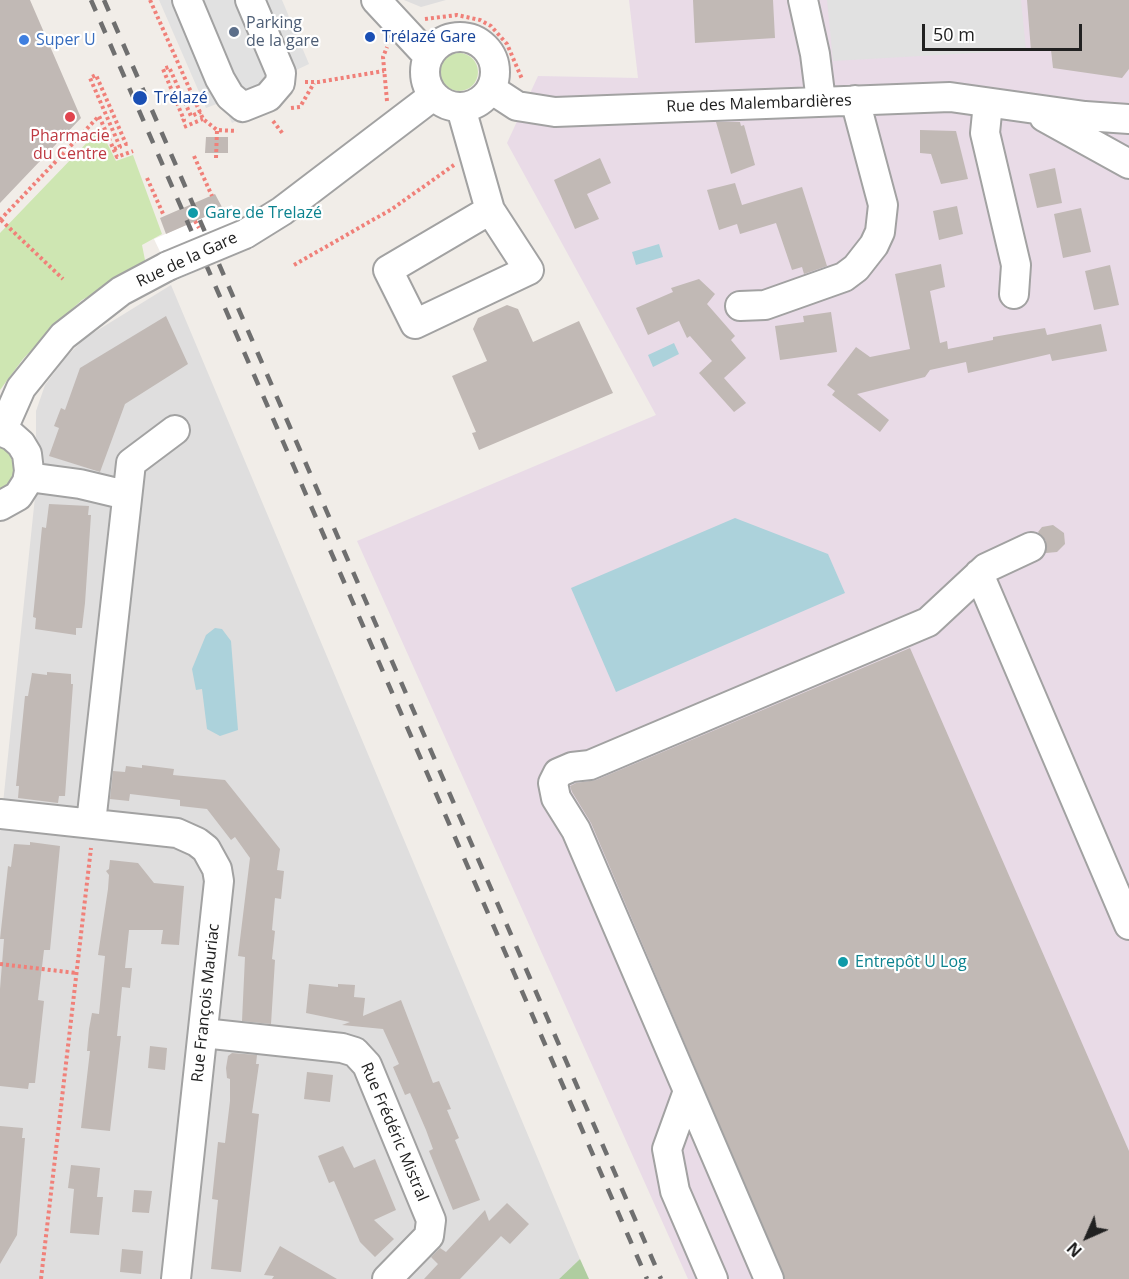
<!DOCTYPE html>
<meta charset="utf-8">
<style>
body{margin:0}
#map{position:relative;width:1129px;height:1279px;overflow:hidden;background:#f1ede8;font-family:"Open Sans",sans-serif}
canvas{display:block}
.north{position:absolute;left:1057px;top:1207px;width:60px;height:60px;-webkit-text-stroke:4px #fff;paint-order:stroke;rotate:225deg;font-size:16px;font-weight:700;line-height:24px;text-align:center;color:#212121}
.north::after{content:'';display:block;margin:auto;width:21px;height:27px;background:#212121;clip-path:polygon(50% 0,100% 100%,50% 72%,0 100%)}
.scale{position:absolute;left:922px;top:24px;width:160px;height:27px;box-sizing:border-box;border:3px solid #212121;border-top:0;padding-left:8px;font-size:18px;line-height:21px;white-space:nowrap;color:#212121;-webkit-text-stroke:4px #fff;paint-order:stroke}
</style>
<div id="map">
<canvas width="1129" height="1279"></canvas>
<div class="north">N</div>
<div class="scale">50 m</div>
</div>
<script>
const c = document.querySelector('canvas').getContext('2d');
c.lineJoin = 'round';
function fill(path, color) {
  c.fillStyle = color;
  c.fill(path, 'evenodd');
}
function poly(rows) {
  const path = new Path2D();
  for (const r of rows) {
    if (r.length === 3) {
      path.moveTo(r[0] + r[2], r[1]);
      path.arc(r[0], r[1], r[2], 0, 2 * Math.PI);
      continue;
    }
    path.moveTo(r[0], r[1]);
    for (let i = 2; i < r.length; i += 2) path.lineTo(r[i], r[i + 1]);
  }
  return path;
}
function trace(path, color, width, dash) {
  c.strokeStyle = color;
  c.lineWidth = width;
  c.lineCap = dash ? 'butt' : 'round';
  c.setLineDash(dash || []);
  c.stroke(path);
}
function write(font, color, halo, rows, align = 'center') {
  c.font = font + ' "Open Sans",sans-serif';
  c.lineWidth = 4.5;
  c.setLineDash([]);
  c.textBaseline = 'middle';
  c.strokeStyle = halo;
  c.fillStyle = color;
  for (const [text, x, y, turn = 0] of rows) {
    c.save();
    c.translate(x, y);
    c.rotate((+turn || 0) * Math.PI / 180);
    c.textAlign = isNaN(turn) ? turn : align;
    if (halo) c.strokeText(text, 0, 0);
    c.fillText(text, 0, 0);
    c.restore();
  }
}
const residential = poly([
 [404,0,446,0,421,7],
 [171,285,580,1259,559,1279,0,1279,0,832,40,449,36,437,36,411,45,385,66,357,85,338]
]);
const industrial = poly([
 [629,0,1129,0,1129,1279,688,1279,357,541,656,415,507,143,538,76,638,78]
]);
const grass = poly([
 [459,72,19],
 [100,129,116,161,133,155,162,234,142,245,146,265,82,300,62,318,23,359,0,390,0,233],
 [0,445,8,450,15,468,10,484,0,492]
]);
const forest = poly([
 [580,1259,589,1279,559,1279]
]);
const parking = poly([
 [159,0,282,0,309,64,292,72,277,102,232,123,222,102,206,108],
 [827,0,1021,0,1026,50,833,61]
]);
const water = poly([
 [659,244,663,257,636,265,632,252],
 [674,343,679,354,653,367,648,355],
 [735,518,828,554,845,593,616,692,571,588],
 [215,628,222,629,231,641,238,730,220,736,207,729,202,689,196,690,192,669,206,635]
]);
const pier = poly([
 [232,205,251,247,174,281,154,239]
]);
const building = poly([
 [0,0,30,0,81,118,0,203],
 [693,0,773,0,775,38,695,43],
 [1027,0,1129,0,1129,69,1122,78,1053,68,1051,50,1031,51],
 [716,122,740,122,741,126,744,125,755,165,731,174],
 [920,130,956,131,968,179,941,184,931,154,920,153],
 [206,137,228,137,228,153,205,153],
 [600,158,611,183,587,194,599,219,575,229,554,180],
 [1055,168,1062,203,1037,208,1029,174],
 [735,183,742,205,802,187,827,266,804,274,802,267,792,270,776,223,740,234,737,224,719,230,707,190],
 [215,194,223,209,166,234,160,218],
 [957,206,963,234,939,240,933,211],
 [1081,208,1091,252,1063,258,1054,214],
 [941,264,945,287,930,291,940,343,947,341,948,349,993,340,993,337,1045,328,1047,335,1101,324,1107,351,1052,361,1050,354,968,373,966,362,930,370,925,377,857,394,889,420,880,432,832,395,835,391,827,385,856,347,870,357,910,349,895,274],
 [1110,265,1119,305,1094,310,1085,271],
 [699,279,715,294,707,304,735,336,731,340,746,358,724,378,746,403,734,412,699,373,712,361,690,336,687,338,679,321,648,335,636,308,673,292,671,288],
 [507,305,518,309,533,342,579,321,613,393,479,450,472,433,476,432,452,376,487,361,473,329,478,318],
 [831,312,837,352,780,360,775,326,804,322,803,316],
 [166,316,188,364,125,404,100,472,49,456,59,428,54,426,61,408,65,410,80,368],
 [49,504,89,506,88,515,91,515,85,603,82,628,76,628,76,635,35,629,36,618,33,617,42,527,46,528],
 [1053,525,1064,533,1065,544,1057,552,1046,553,1046,541,1038,532,1042,527],
 [910,648,1129,1151,1129,1279,785,1279,591,823,572,792,570,786,576,783,596,780],
 [47,672,71,674,71,684,73,684,65,796,59,796,58,803,18,798,19,786,16,786,25,696,28,696,32,673,47,675],
 [142,765,174,769,173,775,225,780,280,849,277,870,284,871,281,899,275,898,272,930,275,931,272,959,275,960,271,1024,242,1021,245,957,238,956,250,858,235,837,231,840,207,809,180,806,180,800,130,794,129,801,110,799,113,771,125,772,126,766,142,768],
 [30,842,60,846,50,950,44,950,38,1000,44,1001,35,1083,29,1083,28,1089,0,1086,0,989,4,939,0,939,8,866,11,867,14,844,30,845],
 [110,860,138,863,154,883,184,886,179,945,161,944,163,930,129,930,125,968,132,968,130,988,122,987,117,1036,121,1036,110,1131,81,1128,90,1051,87,1051,89,1029,92,1013,99,1014,105,956,98,955,108,889,109,875,106,871,109,869],
 [309,984,338,987,338,984,355,985,354,997,365,998,363,1016,401,1000,433,1083,439,1081,451,1109,447,1110,459,1138,455,1140,480,1200,453,1210,429,1151,433,1149,426,1130,410,1093,405,1095,393,1067,399,1064,383,1029,342,1025,350,1022,306,1013],
 [150,1046,167,1048,165,1070,148,1068],
 [232,1053,257,1055,256,1064,259,1064,252,1113,259,1114,241,1272,211,1269,218,1200,212,1199,218,1142,225,1143,230,1101,230,1079,227,1078,226,1068,228,1056],
 [307,1072,333,1075,330,1102,304,1099],
 [0,1126,23,1128,22,1138,25,1138,17,1235,0,1264],
 [343,1146,354,1168,375,1159,396,1210,374,1220,394,1239,375,1257,360,1242,334,1181,329,1183,318,1156],
 [71,1165,100,1168,97,1197,103,1197,99,1235,70,1233,74,1189,68,1188],
 [134,1190,152,1191,149,1213,132,1212],
 [507,1203,529,1224,510,1244,501,1236,460,1279,424,1279,438,1264,431,1257,440,1248,446,1252,485,1210,489,1221],
 [280,1246,337,1279,272,1279,274,1276,264,1275],
 [122,1249,143,1251,141,1274,120,1272]
]);
const path = poly([
 [150,0,203,119,217,130],
 [425,19,457,15,480,20,491,26,507,44,522,79],
 [305,82,319,82,384,71],
 [387,101,383,57,387,47],
 [291,108,300,107,314,83],
 [182,121,184,120,163,69,169,67,191,116,201,112],
 [273,121,283,134],
 [184,127,203,119],
 [114,149,120,147,90,78,96,75,126,144,130,143],
 [194,156,212,196],
 [216,158,217,130,237,131],
 [147,178,164,216],
 [0,220,99,116,117,157,133,151],
 [1,220,63,279],
 [195,221,199,228],
 [294,265,392,209,454,165],
 [0,964,76,973],
 [41,1279,91,848]
]);
const minor = poly([
 [187,0,220,79,230,96,243,107,268,97,280,83,281,73,250,0],
 [376,0,428,56],
 [803,0,815,54,821,101],
 [460,72,35],
 [491,89,517,106,555,112,950,97,1085,116,1129,119],
 [988,103,985,133,1016,265,1014,294],
 [461,108,490,210,529,270,415,324,388,270,490,210],
 [1044,117,1129,164],
 [245,234,282,211,433,96],
 [740,306,765,305,844,277,856,268,874,245,880,232,883,205,855,100],
 [0,431,12,436,21,444,27,454,29,471,27,482,18,496,0,506],
 [2,431,21,388,63,336,121,291,168,266],
 [28,477,80,484,126,495],
 [979,574,1129,925],
 [0,814,177,833,197,842,206,849,217,869,219,881,176,1279],
 [91,823,131,463,175,430],
 [203,1033,342,1048,355,1052,367,1065,431,1220,429,1236,387,1279],
 [688,1091,667,1149,675,1191,713,1279],
 [769,1279,576,830,556,798,553,783,558,773,572,767,590,765,928,622,986,568,1031,547]
]);
const rail = poly([
 [91,0,647,1279],
 [104,0,661,1279]
]);
const minorBridge = poly([
 [168,266,245,234]
]);
const markers = [
 [234,32,6,"#5c6f8a"],
 [370,37,6,"#1a4fb4"],
 [24,40,6,"#3f7fe0"],
 [140,98,8,"#1a4fb4"],
 [70,117,6,"#e0444e"],
 [193,213,6,"#0f9aa8"],
 [843,962,6,"#0f9aa8"]
];
const serviceNames = [
 ["Parking",246,23],
 ["de la gare",246,41]
];
const transitNames = [
 ["Trélazé Gare",382,37],
 ["Trélazé",154,98]
];
const shopNames = [
 ["Super U",36,40]
];
const streetNames = [
 ["Rue des Malembardières",759,104,-2],
 ["Rue de la Gare",187,260,-25],
 ["Rue François Mauriac",206,1003,-84],
 ["Rue Frédéric Mistral",394,1132,67]
];
const healthNames = [
 ["Pharmacie",70,136],
 ["du Centre",70,154]
];
const cultureNames = [
 ["Gare de Trelazé",205,213],
 ["Entrepôt U Log",855,962]
];
fill(residential, '#dfdede');
fill(industrial, '#e9dbe7');
fill(grass, '#cee6b2');
fill(forest, '#afcda0');
fill(parking, '#e1e1e1');
fill(water, '#acd2db');
fill(pier, '#fff');
fill(building, '#c1b9b5');
trace(minor, '#a2a2a2', 32);
trace(path, '#f08079', 4, [3, 3]);
trace(minor, '#fff', 28);
trace(rail, '#6f6f6f', 4.5, [12, 12]);
trace(minorBridge, '#a2a2a2', 32, []);
trace(minorBridge, '#fff', 28);
for (const [x, y, r, color] of markers) {
  const dot = new Path2D();
  dot.arc(x, y, r, 0, 2 * Math.PI);
  c.fillStyle = color;
  c.fill(dot);
  trace(dot, '#fff', 2);
}
write('16px', '#4e5e75', '#fff', serviceNames, 'left');
write('16px', '#164399', '#fff', transitNames, 'left');
write('16px', '#366cbe', '#fff', shopNames, 'left');
write('16px', '#212121', '#fff', streetNames);
write('16px', '#be3a42', '#fff', healthNames);
write('16px', '#0d838f', '#fff', cultureNames, 'left');
</script>
